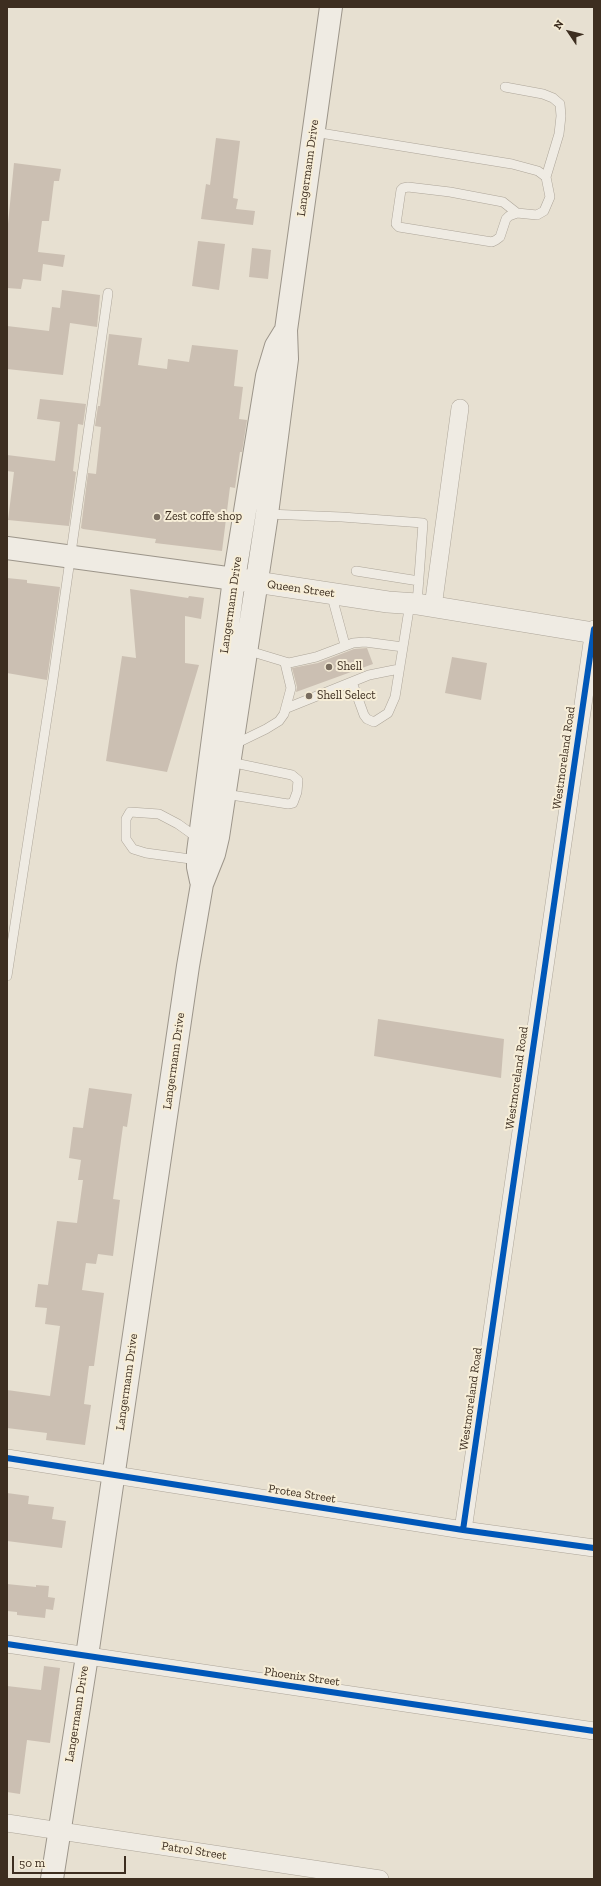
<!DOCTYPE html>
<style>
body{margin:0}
#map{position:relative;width:601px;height:1886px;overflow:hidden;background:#e7e0d1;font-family:"Zilla Slab",serif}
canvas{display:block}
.frame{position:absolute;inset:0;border:8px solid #3d2e20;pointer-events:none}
.north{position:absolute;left:549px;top:12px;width:40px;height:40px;-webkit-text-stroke:3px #f7eed8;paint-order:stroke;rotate:305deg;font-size:11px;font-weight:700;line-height:16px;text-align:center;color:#3d2e20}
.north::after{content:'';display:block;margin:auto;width:14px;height:18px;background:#3d2e20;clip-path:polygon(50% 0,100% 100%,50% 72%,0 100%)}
.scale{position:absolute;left:12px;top:1856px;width:114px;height:18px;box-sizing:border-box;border:2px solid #3d2e20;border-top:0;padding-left:5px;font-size:12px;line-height:14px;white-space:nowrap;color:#3d2e20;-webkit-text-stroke:3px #f7eed8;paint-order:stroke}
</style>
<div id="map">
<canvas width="601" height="1886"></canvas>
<div class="frame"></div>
<div class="north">N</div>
<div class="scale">50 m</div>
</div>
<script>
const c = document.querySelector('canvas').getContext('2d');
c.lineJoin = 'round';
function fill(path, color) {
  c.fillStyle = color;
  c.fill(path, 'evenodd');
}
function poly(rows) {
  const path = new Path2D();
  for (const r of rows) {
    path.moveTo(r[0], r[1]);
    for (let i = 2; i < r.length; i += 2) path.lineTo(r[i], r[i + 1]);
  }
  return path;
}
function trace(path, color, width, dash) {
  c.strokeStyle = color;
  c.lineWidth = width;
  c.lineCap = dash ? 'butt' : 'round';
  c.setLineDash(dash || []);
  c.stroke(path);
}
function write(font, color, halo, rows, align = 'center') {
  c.font = font + ' "Zilla Slab",serif';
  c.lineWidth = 4;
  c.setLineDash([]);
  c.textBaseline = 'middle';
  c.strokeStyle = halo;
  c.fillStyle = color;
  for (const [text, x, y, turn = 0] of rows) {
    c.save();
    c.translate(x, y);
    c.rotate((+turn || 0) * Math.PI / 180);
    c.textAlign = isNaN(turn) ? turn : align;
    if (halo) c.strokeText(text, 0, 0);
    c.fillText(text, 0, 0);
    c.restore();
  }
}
const building = poly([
 [216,138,240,141,233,198,238,199,236,209,255,211,253,225,201,219,206,184,210,185],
 [14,163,61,169,59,181,54,181,49,221,42,221,38,252,65,255,63,267,43,264,41,281,23,279,21,289,7,288,7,234],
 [198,241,225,244,219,290,192,286],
 [252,248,271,250,268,279,249,277],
 [62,290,100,295,97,327,70,323,63,375,7,369,7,326,49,331,52,307,60,308],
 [109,334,142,338,138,365,167,369,168,359,189,362,192,345,238,350,234,386,243,387,239,419,247,420,242,452,240,452,235,488,230,487,222,551,155,543,156,539,83,529,81,528,88,473,96,474,101,427,95,426,98,406,100,406],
 [40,399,86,404,83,425,78,424,73,471,76,472,69,526,8,520,14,472,7,471,7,455,55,461,60,422,37,419],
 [7,578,27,580,27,583,60,587,47,680,7,673],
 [130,589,188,598,189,596,204,598,201,619,185,616,185,663,199,665,167,772,106,761,122,656,136,658],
 [367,648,373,664,296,692,297,687,292,668,318,663,354,649],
 [452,657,487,663,481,700,445,693],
 [378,1019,504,1039,501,1078,374,1056],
 [89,1088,132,1094,127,1127,123,1126,113,1199,120,1200,113,1256,98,1254,96,1264,86,1263,82,1290,104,1293,94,1366,89,1366,84,1404,91,1405,85,1445,46,1440,47,1433,7,1428,7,1390,50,1396,60,1326,45,1324,47,1308,35,1307,38,1284,48,1285,57,1221,77,1223,83,1180,78,1180,81,1160,69,1158,73,1127,83,1128],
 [7,1493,29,1496,28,1504,54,1507,52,1519,66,1521,62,1548,7,1541],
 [7,1584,36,1587,36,1585,49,1586,48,1597,55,1598,53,1610,46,1609,45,1618,17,1615,17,1612,7,1611],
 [44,1666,60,1668,50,1743,27,1740,20,1794,7,1792,7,1686,41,1690]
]);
const service = poly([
 [505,87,543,94,553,98,560,104,561,116,559,134,546,177],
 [314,132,512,164,538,171,546,177,550,197,544,211,537,215,517,213,509,216,506,219,500,237,496,240,492,242,399,227,396,224,401,190,403,188,408,187,450,192,503,202,517,213],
 [267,514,342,517,423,523,417,604],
 [356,571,419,581],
 [331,593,345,645],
 [246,650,289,663,316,657,353,643,365,642,403,647],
 [352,682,364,715,367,719,374,722,388,713,395,697,410,603],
 [287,708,369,675,399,669],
 [233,745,266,729,279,721,284,714,291,688,285,663],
 [225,794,288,804,293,803,297,792,298,780,292,775,230,762],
 [198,860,146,853,133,849,126,839,126,819,130,812,159,814,178,824,199,839],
 [7,976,53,679,108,293]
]);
const minor = poly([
 [433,607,460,408],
 [7,1458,463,1530,594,1548],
 [463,1530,594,629],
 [7,1644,594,1731],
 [7,1823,380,1879]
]);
const tertiary = poly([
 [256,582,388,602,417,604,594,633]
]);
const secondary = poly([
 [7,548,249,581],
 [201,881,198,867,198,852,234,579,267,376,276,346,284,333],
 [52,1879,87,1656,188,966,202,884,214,854,218,837,267,514,287,359,286,330,331,7]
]);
const cycleway = poly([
 [7,1458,463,1530,594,1548],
 [463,1530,594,629],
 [7,1644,594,1731]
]);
const markers = [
 [157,517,4,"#786c5e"],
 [329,667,4,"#786c5e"],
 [309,696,4,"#786c5e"]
];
const streetNames = [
 ["Langermann Drive",308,168,-82],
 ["Queen Street",301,589,8],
 ["Langermann Drive",231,605,-82],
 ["Westmoreland Road",564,758,-82],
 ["Langermann Drive",174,1061,-82],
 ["Westmoreland Road",517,1078,-82],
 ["Langermann Drive",127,1382,-82],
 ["Westmoreland Road",471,1399,-82],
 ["Protea Street",302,1494,9],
 ["Phoenix Street",302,1677,8],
 ["Langermann Drive",77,1714,-81],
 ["Patrol Street",194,1851,9]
];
const poiNames = [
 ["Zest coffe shop",165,517],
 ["Shell",337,667],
 ["Shell Select",317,696]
];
fill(building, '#cbbfb2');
trace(service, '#ada599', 10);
trace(minor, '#ada599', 18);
trace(tertiary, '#ada599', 22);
trace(secondary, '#9c958a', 24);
trace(service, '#efebe3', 9);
trace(minor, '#efebe3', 17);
trace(tertiary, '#efebe3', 21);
trace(secondary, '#efebe3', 22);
trace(cycleway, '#0057b8', 6);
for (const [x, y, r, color] of markers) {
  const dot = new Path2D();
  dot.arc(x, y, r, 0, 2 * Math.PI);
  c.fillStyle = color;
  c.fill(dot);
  trace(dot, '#f7eed8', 1.5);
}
write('12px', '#3d2e20', '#f7eed8', streetNames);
write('12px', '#3d2e20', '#f7eed8', poiNames, 'left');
</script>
